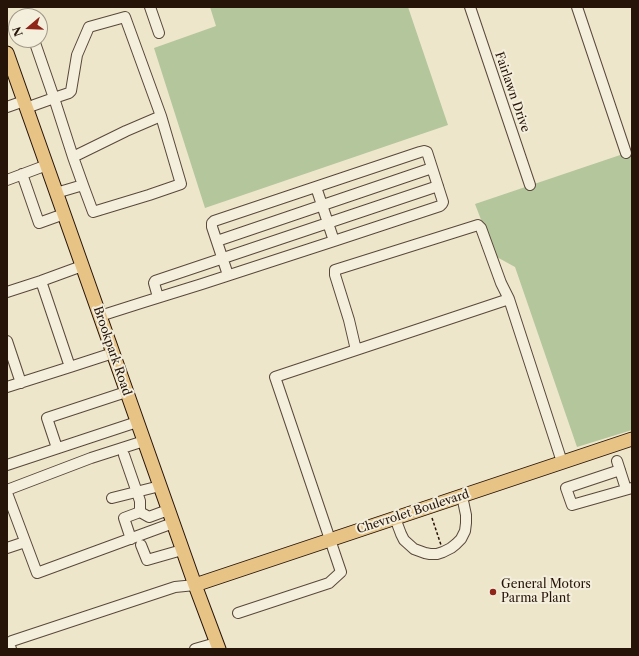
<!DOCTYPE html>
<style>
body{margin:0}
#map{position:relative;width:639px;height:656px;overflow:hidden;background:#eee6cb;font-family:"Libre Caslon Text",serif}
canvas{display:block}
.frame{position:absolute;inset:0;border:8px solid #271409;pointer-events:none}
.north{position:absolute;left:8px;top:8px;width:40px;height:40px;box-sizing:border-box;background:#f4efdd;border:1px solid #a29788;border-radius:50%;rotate:251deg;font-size:11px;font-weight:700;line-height:16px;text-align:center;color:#271409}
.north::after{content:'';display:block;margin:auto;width:14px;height:18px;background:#8f2418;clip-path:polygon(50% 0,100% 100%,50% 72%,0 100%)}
</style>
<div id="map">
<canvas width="639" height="656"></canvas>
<div class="frame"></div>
<div class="north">N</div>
</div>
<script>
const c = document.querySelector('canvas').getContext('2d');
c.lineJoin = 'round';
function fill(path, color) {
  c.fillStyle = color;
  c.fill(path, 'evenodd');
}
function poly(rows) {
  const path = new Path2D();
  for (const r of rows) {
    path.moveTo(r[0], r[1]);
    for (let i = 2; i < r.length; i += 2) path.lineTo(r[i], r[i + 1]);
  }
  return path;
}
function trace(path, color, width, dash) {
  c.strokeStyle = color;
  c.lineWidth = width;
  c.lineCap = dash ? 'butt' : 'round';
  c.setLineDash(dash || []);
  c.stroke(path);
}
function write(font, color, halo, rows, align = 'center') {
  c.font = font + ' "Libre Caslon Text",serif';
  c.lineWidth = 4;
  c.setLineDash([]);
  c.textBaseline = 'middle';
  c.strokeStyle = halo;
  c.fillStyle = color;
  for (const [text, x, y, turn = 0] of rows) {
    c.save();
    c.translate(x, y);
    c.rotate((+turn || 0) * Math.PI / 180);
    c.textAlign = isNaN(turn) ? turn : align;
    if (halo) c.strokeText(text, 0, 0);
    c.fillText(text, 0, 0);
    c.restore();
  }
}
const green = poly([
 [210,7,408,7,448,125,205,208,154,48,216,26],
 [632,151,632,430,577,447,515,267,495,256,475,204]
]);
const path = poly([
 [432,518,441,545]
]);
const minor = poly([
 [150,7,159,33],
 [470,7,530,185],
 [577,7,626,153],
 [35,43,54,98,69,93,71,91,77,55,89,27,125,17,161,116],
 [7,107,24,101],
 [26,108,54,98,73,157],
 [22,174,39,223,64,214],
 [7,180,47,165],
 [316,187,334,241],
 [56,193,83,185,93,212,149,195,181,184,161,116,126,131,73,157,83,185],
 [217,241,432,168],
 [7,292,41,281,82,266],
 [158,297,154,283,155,281,158,280,438,186],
 [100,316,144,302,202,284,334,241,440,206,442,204,443,202,427,152,424,151,420,152,214,221,212,223,212,227,228,275],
 [7,341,21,383],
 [356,350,349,320,335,275,335,270,478,225,481,228,501,283,509,299],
 [70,367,113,353],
 [7,387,70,367,41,281],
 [57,448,47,418,126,392],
 [124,455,140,501,140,512,124,518,131,539],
 [617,461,626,489],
 [7,465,137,422],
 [620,470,566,488,572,505,632,488],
 [7,490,91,458,144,441],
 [7,493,37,573,173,523],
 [112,498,160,486],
 [140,512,149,517,168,510],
 [395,518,401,534,404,540,414,549,425,553,430,554,437,554,443,552,451,548,456,544,461,539,465,531,466,523,466,515,462,496],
 [141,545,147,560,182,550],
 [7,548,25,542],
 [238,613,329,583,341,572,275,377,509,299,562,462],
 [11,649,9,643,12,641,175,587,195,585],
 [195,649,216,643]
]);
const major = poly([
 [7,53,195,585,219,649],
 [195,585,632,439]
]);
const markers = [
 [493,592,4,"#8f2418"]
];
const streetNames = [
 ["Fairlawn Drive",512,92,71],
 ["Brookpark Road",112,351,71],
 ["Chevrolet Boulevard",413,512,-18]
];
const poiNames = [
 ["General Motors",501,585],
 ["Parma Plant",501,599]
];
fill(green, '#b4c69b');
trace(minor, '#59483a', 12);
trace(major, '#271409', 15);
trace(path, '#271409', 1.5, [3, 2]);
trace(minor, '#f4efdd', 10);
trace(major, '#e7c386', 13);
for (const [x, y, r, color] of markers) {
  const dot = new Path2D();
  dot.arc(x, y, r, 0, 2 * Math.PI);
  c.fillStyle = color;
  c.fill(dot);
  trace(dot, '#f4efdd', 1.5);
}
write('12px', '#271409', '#f4efdd', streetNames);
write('12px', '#271409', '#f4efdd', poiNames, 'left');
</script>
